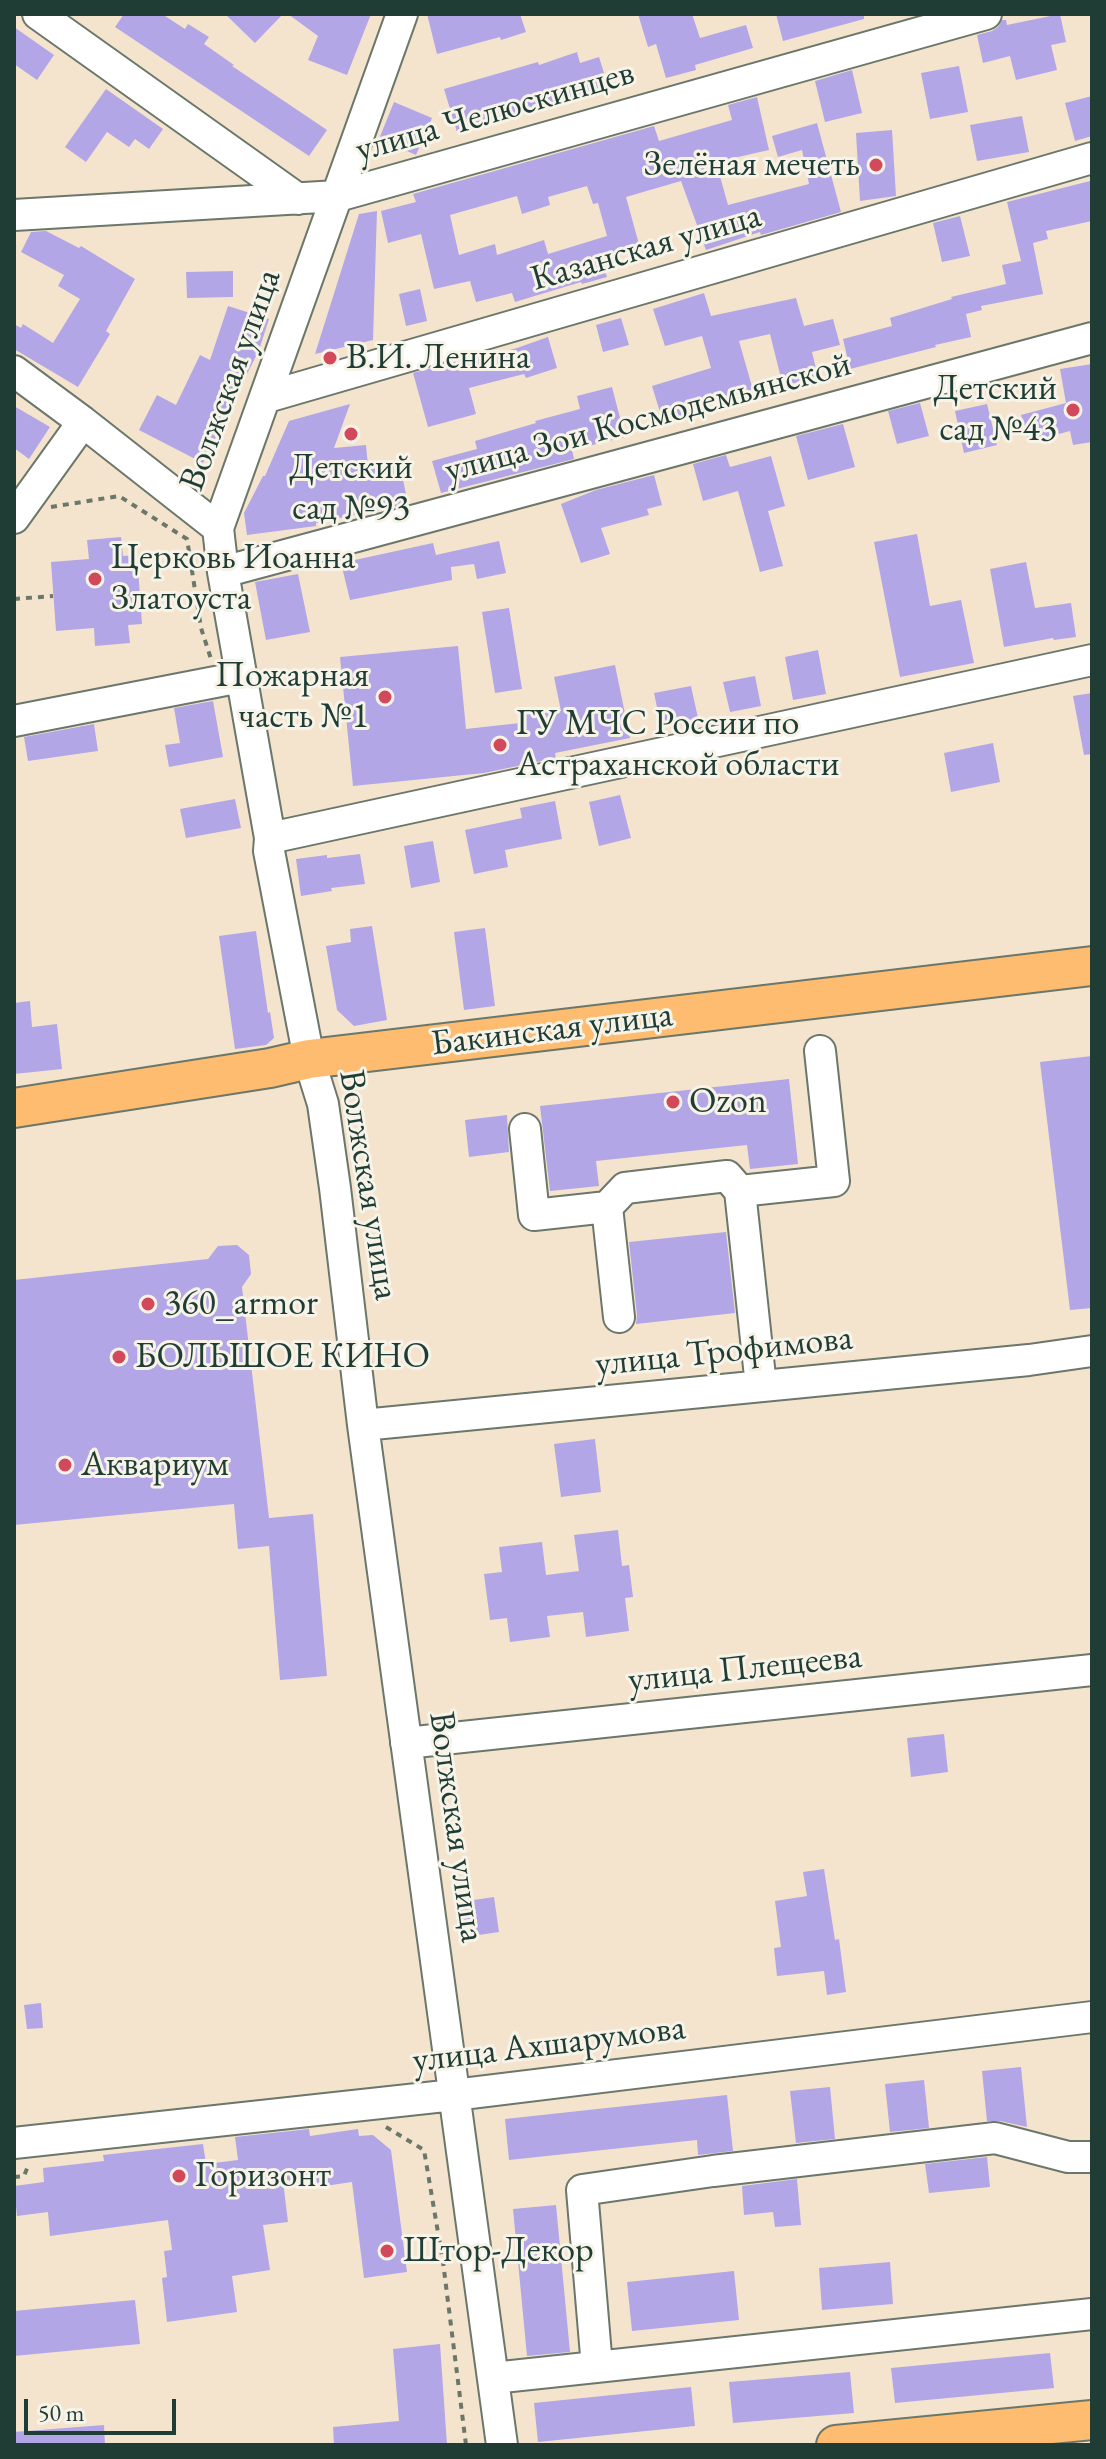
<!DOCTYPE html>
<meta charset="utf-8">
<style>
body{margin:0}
#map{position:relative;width:1106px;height:2459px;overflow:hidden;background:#f4e4cd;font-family:"EB Garamond",serif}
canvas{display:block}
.frame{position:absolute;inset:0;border:16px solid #1f3d34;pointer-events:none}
.scale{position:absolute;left:24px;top:2399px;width:152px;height:36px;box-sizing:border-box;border:4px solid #1f3d34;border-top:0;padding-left:10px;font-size:24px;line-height:28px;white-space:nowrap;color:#1f3d34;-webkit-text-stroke:6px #f7f3e8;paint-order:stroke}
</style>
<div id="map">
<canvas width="1106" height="2459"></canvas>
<div class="frame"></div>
<div class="scale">50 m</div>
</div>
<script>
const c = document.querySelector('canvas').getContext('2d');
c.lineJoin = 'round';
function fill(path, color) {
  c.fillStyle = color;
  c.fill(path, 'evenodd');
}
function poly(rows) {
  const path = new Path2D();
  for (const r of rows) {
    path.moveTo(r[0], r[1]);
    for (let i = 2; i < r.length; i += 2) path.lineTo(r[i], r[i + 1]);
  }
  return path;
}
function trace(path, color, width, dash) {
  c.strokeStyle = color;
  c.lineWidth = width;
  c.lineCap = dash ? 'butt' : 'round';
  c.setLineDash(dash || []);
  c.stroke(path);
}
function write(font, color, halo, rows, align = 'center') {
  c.font = font + ' "EB Garamond",serif';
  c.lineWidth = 6;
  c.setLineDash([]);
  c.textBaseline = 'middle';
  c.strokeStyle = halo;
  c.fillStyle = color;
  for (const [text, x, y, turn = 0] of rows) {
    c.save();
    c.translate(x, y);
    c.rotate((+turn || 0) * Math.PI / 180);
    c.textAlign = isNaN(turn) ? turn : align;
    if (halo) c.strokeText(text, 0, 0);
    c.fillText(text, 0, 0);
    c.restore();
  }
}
const building = poly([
 [124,14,162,14,185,29,188,24,209,37,204,44,234,65,232,66,327,130,309,156,115,27],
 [225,14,283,14,255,43],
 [288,14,371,14,347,75,308,60,318,36],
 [427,14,520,14,526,32,501,40,500,37,437,54],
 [638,14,692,14,700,38,746,25,753,48,695,65,696,70,666,78,656,44,648,47],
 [776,14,864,14,864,19,783,41],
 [1060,14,1066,42,1051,45,1057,70,1016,80,1010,56,983,63,977,35,992,31,998,27,1002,20,1006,20,1007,25],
 [14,27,54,55,37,80,14,64],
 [577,52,580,63,599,57,609,89,457,132,444,89,538,62,539,65],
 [959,66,968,112,930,119,921,73],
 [852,70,862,113,825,122,815,81],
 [106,89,163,129,149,149,135,139,129,147,107,132,86,162,65,147],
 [1092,96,1092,136,1075,141,1065,103],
 [757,97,769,150,716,162,728,205,809,184,802,150,778,157,772,136,817,123,841,212,761,235,760,232,706,250,681,181,626,197,640,248,601,259,607,277,582,284,581,282,515,302,512,293,476,302,470,281,434,289,421,234,388,243,381,211,416,202,413,194,654,126,659,141,732,120,728,105],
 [587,186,593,204,598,203,607,236,548,254,544,240,497,255,495,244,459,255,450,215,517,196,522,214,550,205,548,197],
 [394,102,432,118,416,155,379,139],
 [1022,116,1029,152,977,161,970,125],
 [892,130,896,196,860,201,856,133],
 [1090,181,1092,190,1092,221,1046,231,1048,239,1033,243,1043,294,981,306,982,310,966,314,971,337,935,345,936,347,850,369,843,339,892,326,890,318,952,299,951,297,1006,284,1002,265,1021,261,1007,202],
 [377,211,373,340,315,354,359,214],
 [960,216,970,256,942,262,933,223],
 [46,231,79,248,81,246,135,279,106,331,110,334,78,387,14,349,14,324,21,328,23,324,53,343,80,299,58,286,64,275,21,252,31,232],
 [233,271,233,297,187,298,186,272],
 [420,289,427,321,406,326,399,294],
 [704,293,711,316,796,298,804,326,833,319,840,345,812,352,818,377,783,386,770,334,739,341,753,390,703,403,706,413,664,425,652,386,711,368,702,336,665,346,653,309],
 [228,306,269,319,259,350,203,463,139,430,157,395,176,405,200,355,210,360],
 [621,318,629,345,603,352,596,325],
 [548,337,557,368,526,378,524,374,469,388,476,414,428,427,413,373,461,360,462,363,517,348],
 [1092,364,1092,442,1073,445,1070,431,1029,442,1021,415,1066,403,1060,369],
 [612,387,625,437,572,450,574,459,441,493,432,461,477,449,475,441,536,423,535,421,580,409,577,396],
 [920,403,929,436,897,444,888,411],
 [350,404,334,448,366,445,368,466,399,460,408,504,316,523,316,526,247,535,244,513,263,476,265,476,289,421],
 [987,404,997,445,964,453,955,411],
 [14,406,50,427,29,459,14,448],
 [843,424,855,467,808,480,796,436],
 [726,455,730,467,771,456,785,506,768,511,783,566,760,572,738,491,703,501,693,464],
 [654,475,662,505,647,509,649,515,601,528,610,554,581,563,561,504,596,490],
 [917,534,930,606,961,600,974,663,900,677,874,542],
 [121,537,123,556,137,555,142,624,128,625,130,643,95,646,94,628,56,631,51,562,89,559,87,540],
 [499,541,506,573,477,579,474,564,451,567,452,580,350,600,341,563,433,543,436,555],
 [1026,562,1035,608,1071,603,1076,637,1054,640,1053,638,1004,647,990,569],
 [298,574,310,632,266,640,255,582],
 [509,608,522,689,495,693,482,612],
 [458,646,466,729,520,723,519,715,561,711,554,677,615,665,630,738,555,753,556,758,484,773,353,786,340,657],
 [818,650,826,694,793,700,785,657],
 [755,676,761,706,730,712,723,682],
 [691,686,698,718,661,726,654,693],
 [1092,693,1092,754,1084,755,1073,696],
 [213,701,223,757,169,767,165,745,180,743,174,708],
 [94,724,98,751,28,761,24,737],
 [993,743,1000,782,951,792,944,753],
 [620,795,631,838,599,846,589,802],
 [235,799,241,828,186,838,180,809],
 [555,801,562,839,505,850,508,867,474,874,465,830,522,818,520,808],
 [433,841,440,882,411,888,404,846],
 [360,854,365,884,331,888,332,891,301,896,296,859,327,855,327,858],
 [372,926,387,1020,354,1026,337,1010,326,946,351,942,350,929],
 [485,928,495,1006,464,1010,454,932],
 [256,931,268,1013,270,1012,274,1038,266,1045,235,1049,219,936],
 [30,1001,32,1027,57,1024,62,1069,14,1074,14,1003],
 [1092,1056,1092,1308,1070,1310,1040,1062],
 [789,1079,798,1164,750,1169,747,1145,596,1161,599,1186,550,1191,540,1106],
 [507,1115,509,1152,469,1157,465,1120],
 [726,1232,735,1313,636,1324,637,1315,629,1242],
 [237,1245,249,1255,251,1274,242,1287,269,1518,313,1514,327,1676,280,1680,269,1546,238,1549,234,1504,14,1525,14,1280,208,1259,218,1246],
 [595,1439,601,1492,561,1497,554,1444],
 [618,1530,622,1566,629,1565,633,1597,625,1598,629,1631,586,1637,583,1612,547,1616,550,1637,510,1642,507,1618,490,1620,484,1574,502,1572,499,1547,542,1542,546,1575,579,1571,574,1535],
 [944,1734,948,1772,911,1777,907,1738],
 [824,1869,835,1940,839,1939,846,1992,827,1995,824,1971,777,1976,774,1948,781,1947,775,1901,807,1896,803,1872],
 [494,1897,499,1932,459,1938,454,1903],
 [41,2003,43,2028,27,2029,24,2005],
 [1021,2067,1027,2127,1000,2121,987,2121,982,2071],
 [924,2080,929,2128,890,2132,885,2084],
 [830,2087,835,2139,796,2143,790,2091],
 [727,2095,733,2151,698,2155,697,2140,509,2160,505,2119],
 [309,2129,310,2136,358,2129,359,2136,373,2135,391,2150,407,2272,364,2278,352,2182,318,2187,316,2177,283,2181,288,2222,263,2225,270,2270,232,2276,237,2312,167,2322,162,2278,167,2277,164,2251,172,2250,168,2220,50,2236,48,2212,17,2216,14,2186,44,2182,43,2168,104,2161,103,2155,203,2144,206,2164,238,2160,235,2137],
 [987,2157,990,2187,929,2193,925,2164],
 [797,2179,801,2225,775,2227,773,2212,744,2215,742,2186],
 [556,2205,570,2352,527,2356,513,2209],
 [890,2262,893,2304,822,2310,819,2268],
 [734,2271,739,2320,632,2331,627,2282],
 [135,2300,140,2344,14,2356,14,2311],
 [440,2344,447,2445,334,2445,333,2427,399,2421,393,2349],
 [1050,2353,1054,2388,895,2403,891,2368],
 [850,2372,854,2413,733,2423,729,2382],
 [691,2387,695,2426,538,2442,534,2403],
 [104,2425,105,2445,14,2445,14,2432]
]);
const path = poly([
 [51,507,119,496,187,539,201,628,211,659],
 [14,599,53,596],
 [386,2127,424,2150,443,2262,466,2445],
 [14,2177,24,2176,28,2166]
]);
const minor = poly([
 [38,14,298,199],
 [402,14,218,528,223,572,270,838,269,851,309,1059,323,1104,335,1188,363,1425,502,2445],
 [14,215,338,196,986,14],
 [14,371,83,422,218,528],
 [267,397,1092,158],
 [14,518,83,422],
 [223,572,1092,338],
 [14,721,241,677],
 [270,838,1092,660],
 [525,1129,534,1215,607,1207,625,1188,727,1176,740,1191],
 [607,1207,619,1317],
 [761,1386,740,1191,834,1181,820,1051],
 [363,1425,1029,1360,1092,1351],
 [406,1743,1092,1670],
 [14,2143,454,2095,1092,2017],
 [597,2367,582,2190,713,2171,995,2138,1068,2157,1092,2157],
 [493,2378,1092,2314]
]);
const major = poly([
 [14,1108,270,1068,309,1059,1092,966],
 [836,2445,1092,2420]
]);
const markers = [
 [876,165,8,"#d1495b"],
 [330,358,8,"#d1495b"],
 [1073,410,8,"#d1495b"],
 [351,434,8,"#d1495b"],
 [95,579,8,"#d1495b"],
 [385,697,8,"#d1495b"],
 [500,745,8,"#d1495b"],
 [673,1102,8,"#d1495b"],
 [148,1304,8,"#d1495b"],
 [119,1357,8,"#d1495b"],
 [65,1465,8,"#d1495b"],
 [179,2176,8,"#d1495b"],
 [387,2251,8,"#d1495b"]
];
const streetNames = [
 ["улица Челюскинцев",495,112,-16],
 ["Казанская улица",646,248,-16],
 ["Волжская улица",231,380,-70],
 ["улица Зои Космодемьянской",648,418,-15],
 ["Бакинская улица",552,1030,-7],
 ["Волжская улица",368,1185,81],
 ["улица Трофимова",724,1352,-6],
 ["улица Плещеева",745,1669,-6],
 ["Волжская улица",456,1827,82],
 ["улица Ахшарумова",549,2045,-7]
];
const poiNames = [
 ["Зелёная мечеть",860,165,"right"],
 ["В.И. Ленина",346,358],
 ["Детский",1057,389,"right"],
 ["сад №43",1057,430,"right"],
 ["Детский",351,468,"center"],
 ["сад №93",351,509,"center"],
 ["Церковь Иоанна",111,558],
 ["Златоуста",111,599],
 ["Пожарная",369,676,"right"],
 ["часть №1",369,717,"right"],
 ["ГУ МЧС России по",516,724],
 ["Астраханской области",516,765],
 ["Ozon",689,1102],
 ["360_armor",164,1304],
 ["БОЛЬШОЕ КИНО",135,1357],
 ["Аквариум",81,1465],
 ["Горизонт",195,2176],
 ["Штор-Декор",403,2251]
];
fill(building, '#b2a6e6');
trace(minor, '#6a776a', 34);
trace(major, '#6a776a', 42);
trace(path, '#6a776a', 4, [6, 6]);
trace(minor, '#fff', 30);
trace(major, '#febc70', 38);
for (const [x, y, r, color] of markers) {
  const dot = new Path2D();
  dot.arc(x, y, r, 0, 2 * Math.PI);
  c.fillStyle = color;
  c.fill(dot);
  trace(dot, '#f7f3e8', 3);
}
write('36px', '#1f3d34', '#f7f3e8', streetNames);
write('36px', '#1f3d34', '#f7f3e8', poiNames, 'left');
</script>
